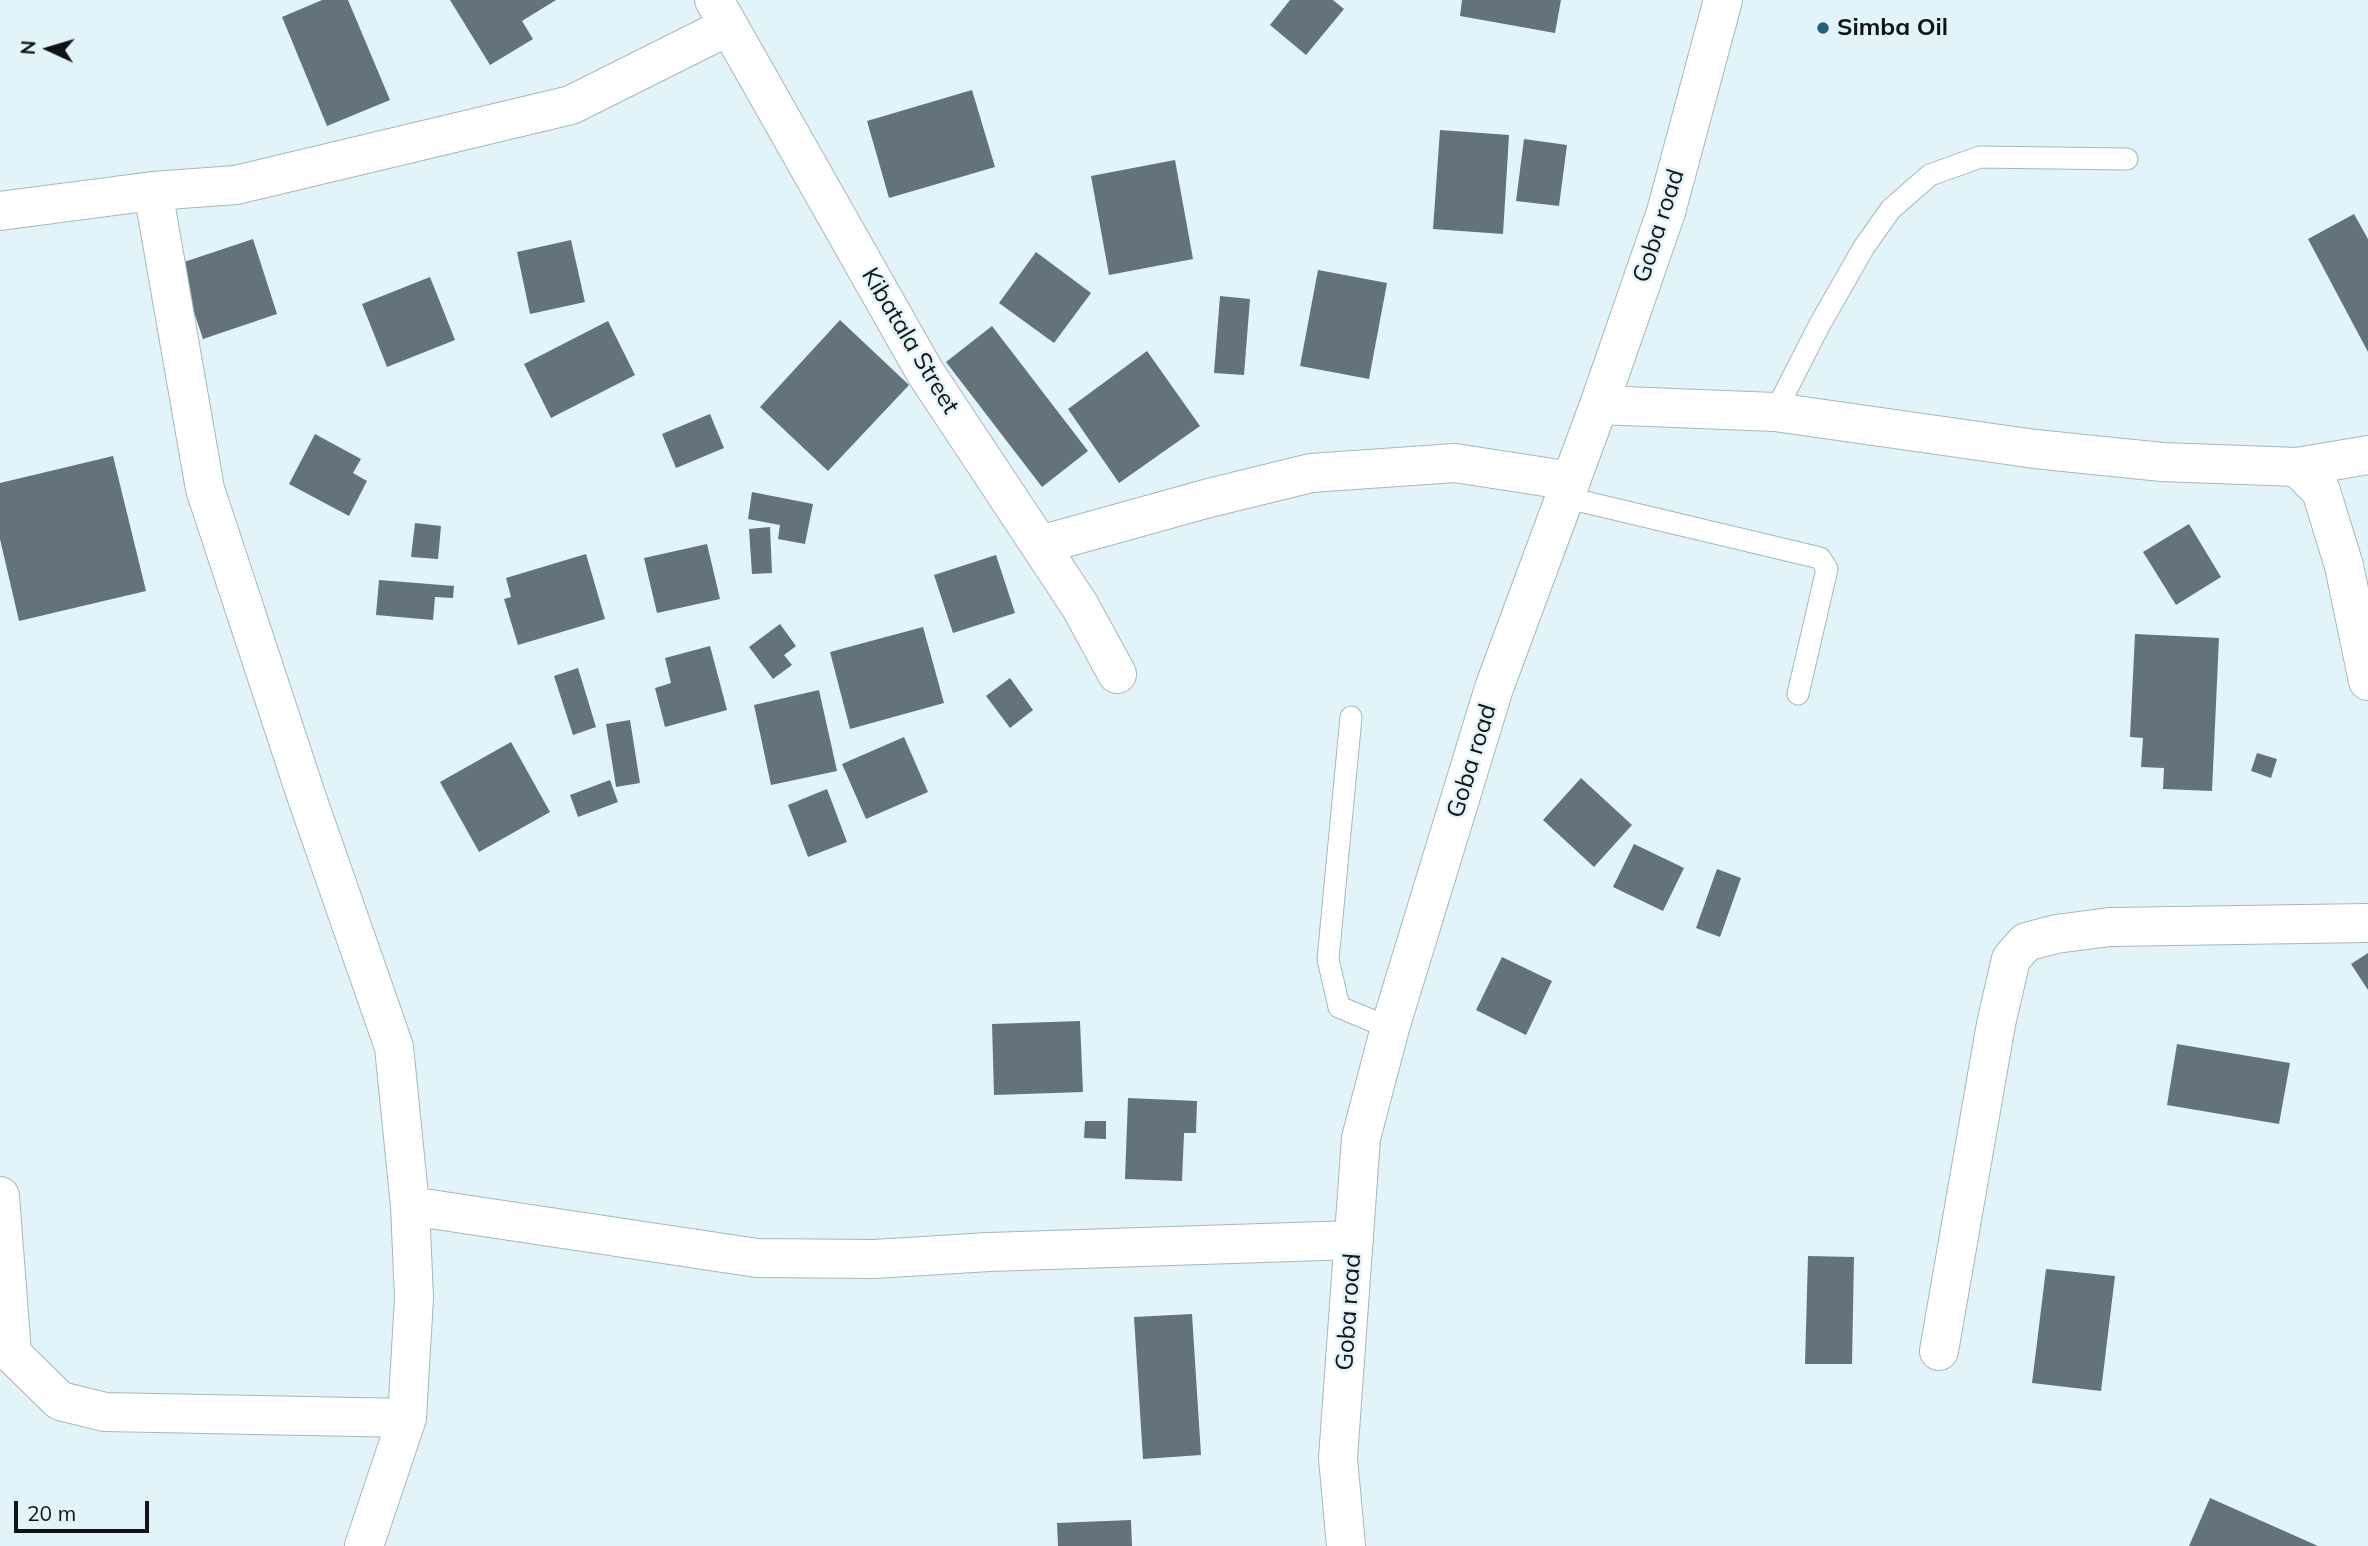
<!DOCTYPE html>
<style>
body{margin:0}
#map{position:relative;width:2368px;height:1546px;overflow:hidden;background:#e2f3fa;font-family:Mulish,sans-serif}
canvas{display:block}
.north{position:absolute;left:14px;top:14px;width:70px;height:70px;-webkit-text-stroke:5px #e2f3fa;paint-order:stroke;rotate:274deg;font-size:19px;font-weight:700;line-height:28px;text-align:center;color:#0e1316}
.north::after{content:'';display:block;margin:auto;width:24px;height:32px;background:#0e1316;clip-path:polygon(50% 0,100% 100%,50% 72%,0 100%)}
.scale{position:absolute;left:14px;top:1501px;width:135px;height:32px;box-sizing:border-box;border:4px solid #0e1316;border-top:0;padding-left:9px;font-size:21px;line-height:24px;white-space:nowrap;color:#0e1316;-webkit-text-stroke:5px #e2f3fa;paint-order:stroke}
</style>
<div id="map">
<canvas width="2368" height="1546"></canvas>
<div class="north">N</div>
<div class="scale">20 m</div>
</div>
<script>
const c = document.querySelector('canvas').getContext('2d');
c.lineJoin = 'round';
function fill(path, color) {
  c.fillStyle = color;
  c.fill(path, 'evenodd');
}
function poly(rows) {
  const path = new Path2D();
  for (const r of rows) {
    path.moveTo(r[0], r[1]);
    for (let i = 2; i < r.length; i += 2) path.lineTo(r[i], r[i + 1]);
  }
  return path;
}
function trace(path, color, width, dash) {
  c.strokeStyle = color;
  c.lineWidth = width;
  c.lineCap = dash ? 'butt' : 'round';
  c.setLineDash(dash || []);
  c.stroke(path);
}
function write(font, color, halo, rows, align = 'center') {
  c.font = font + ' Mulish,sans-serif';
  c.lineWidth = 5;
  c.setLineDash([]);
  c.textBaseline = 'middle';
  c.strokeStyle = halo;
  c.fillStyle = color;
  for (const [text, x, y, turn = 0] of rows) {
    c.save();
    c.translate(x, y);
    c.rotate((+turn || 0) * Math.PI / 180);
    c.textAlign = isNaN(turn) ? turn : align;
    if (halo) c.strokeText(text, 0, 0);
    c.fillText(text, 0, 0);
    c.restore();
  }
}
const building = poly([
 [322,0,348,0,390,100,327,126,282,17],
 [450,0,556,0,522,21,533,39,490,65],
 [1290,0,1333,0,1344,9,1306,55,1270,25],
 [1462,0,1561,0,1555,33,1460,16],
 [972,90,995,167,889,198,867,121],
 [1440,130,1509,135,1503,234,1433,229],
 [1524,139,1567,145,1559,206,1516,201],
 [1175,160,1193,259,1109,275,1091,176],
 [2354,214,2368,239,2368,352,2308,239],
 [253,239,277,314,203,339,178,264],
 [571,240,585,302,530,314,517,252],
 [1036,252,1091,293,1054,343,999,303],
 [1318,270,1387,283,1369,379,1300,366],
 [430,277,455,340,387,367,362,304],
 [1220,296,1250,299,1244,375,1214,373],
 [840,320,909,385,828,471,760,407],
 [608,321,635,375,551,418,524,364],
 [992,326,1088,451,1042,487,946,362],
 [1147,351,1200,426,1119,483,1068,409],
 [710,414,724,448,676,468,662,434],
 [315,434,361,459,353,473,367,481,349,516,289,484],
 [113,456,146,591,19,621,0,539,0,483],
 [752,492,813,504,805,544,778,539,780,525,748,519],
 [415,523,441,526,438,559,411,557],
 [2189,524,2221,577,2176,605,2143,552],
 [770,527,772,573,752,574,749,529],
 [707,544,720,599,657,613,644,558],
 [586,554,605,619,518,645,504,599,511,597,506,578],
 [996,555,1015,613,953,633,934,575],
 [379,580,454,586,453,598,435,597,433,620,376,615],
 [780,624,796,646,784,655,792,665,773,679,749,647],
 [923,627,944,703,850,729,830,652],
 [2135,634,2219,638,2212,791,2163,789,2164,768,2141,767,2143,738,2130,737],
 [710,646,727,710,665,727,655,688,671,683,665,658],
 [578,668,596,727,573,735,554,676],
 [1010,678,1033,710,1010,728,986,696],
 [819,690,837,771,771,785,754,705],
 [630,720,640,783,616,787,606,724],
 [904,737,928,792,866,819,842,764],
 [511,742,550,812,479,852,440,782],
 [2257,753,2277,759,2271,778,2251,771],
 [1581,778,1632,825,1594,867,1543,820],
 [610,780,618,802,578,817,570,795],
 [827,789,847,842,808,857,788,805],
 [1634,844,1684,868,1663,911,1613,887],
 [1717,869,1741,878,1720,937,1696,928],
 [2368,953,2368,990,2351,964],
 [1502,957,1552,981,1526,1035,1476,1010],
 [1080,1021,1083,1092,994,1095,992,1024],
 [2177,1044,2290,1063,2279,1124,2167,1105],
 [1128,1098,1197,1101,1196,1133,1184,1133,1182,1181,1125,1179],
 [1085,1121,1106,1121,1106,1139,1084,1138],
 [1808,1256,1854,1257,1852,1364,1805,1364],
 [2046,1269,2115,1276,2101,1391,2032,1383],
 [1192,1314,1201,1455,1143,1459,1134,1317],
 [2210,1498,2318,1546,2189,1546],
 [1131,1520,1132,1546,1058,1546,1057,1523]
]);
const service = poly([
 [1775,412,1820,324,1864,247,1891,209,1930,175,1980,157,2127,159],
 [1564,497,1820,558,1827,569,1798,694],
 [1351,717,1328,959,1339,1007,1390,1028]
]);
const minor = poly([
 [714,0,925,372,1080,606,1117,674],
 [153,191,205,489,307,798,394,1047,410,1206,414,1298,407,1418,364,1546],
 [0,211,153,191,236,185,571,105,729,26],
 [1599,405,1775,412,2035,449,2162,462,2297,467,2321,491,2344,566,2368,681],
 [2297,467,2368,455],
 [1040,545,1209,498,1311,473,1455,463,1571,481],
 [0,1196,12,1354,60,1401,105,1412,407,1418],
 [410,1206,757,1258,874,1259,989,1252,1354,1240],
 [1939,1351,1996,1024,2011,959,2026,942,2056,934,2110,927,2368,923]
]);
const tertiary = poly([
 [1346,1546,1338,1458,1361,1138,1390,1028,1494,688,1599,405,1666,212,1723,0]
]);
const markers = [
 [1823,28,7,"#236077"]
];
const poiNames = [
 ["Simba Oil",1837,28]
];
const streetNames = [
 ["Goba road",1659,226,-72],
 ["Kibatala Street",910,341,59],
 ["Goba road",1472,761,-73],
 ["Goba road",1349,1312,-86]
];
fill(building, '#647379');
trace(service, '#a6b7be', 23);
trace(minor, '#a6b7be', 40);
trace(tertiary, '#a6b7be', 40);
trace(service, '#fff', 21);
trace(minor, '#fff', 38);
trace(tertiary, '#fff', 38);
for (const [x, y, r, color] of markers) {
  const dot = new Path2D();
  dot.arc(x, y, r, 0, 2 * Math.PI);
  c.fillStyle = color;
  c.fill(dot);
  trace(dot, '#e2f3fa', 2.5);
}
write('bold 24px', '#0e1316', '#e2f3fa', poiNames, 'left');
write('24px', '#0e1316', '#e2f3fa', streetNames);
</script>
